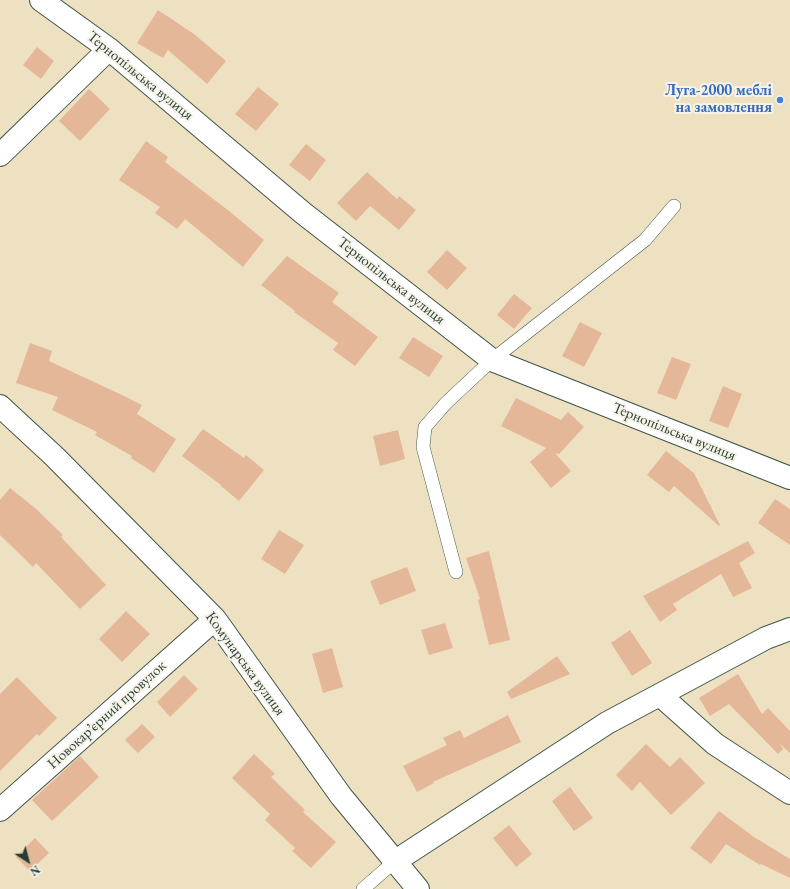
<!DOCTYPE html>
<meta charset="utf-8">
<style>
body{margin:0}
#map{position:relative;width:790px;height:889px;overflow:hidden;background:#eee1c1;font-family:"EB Garamond",serif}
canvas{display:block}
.north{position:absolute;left:8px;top:841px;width:40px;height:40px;-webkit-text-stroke:3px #f7f3e8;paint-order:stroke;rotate:144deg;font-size:11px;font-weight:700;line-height:16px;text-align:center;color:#1f3d34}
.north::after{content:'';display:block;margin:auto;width:14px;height:18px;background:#1f3d34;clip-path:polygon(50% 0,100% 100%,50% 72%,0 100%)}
</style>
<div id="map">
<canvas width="790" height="889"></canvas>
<div class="north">N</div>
</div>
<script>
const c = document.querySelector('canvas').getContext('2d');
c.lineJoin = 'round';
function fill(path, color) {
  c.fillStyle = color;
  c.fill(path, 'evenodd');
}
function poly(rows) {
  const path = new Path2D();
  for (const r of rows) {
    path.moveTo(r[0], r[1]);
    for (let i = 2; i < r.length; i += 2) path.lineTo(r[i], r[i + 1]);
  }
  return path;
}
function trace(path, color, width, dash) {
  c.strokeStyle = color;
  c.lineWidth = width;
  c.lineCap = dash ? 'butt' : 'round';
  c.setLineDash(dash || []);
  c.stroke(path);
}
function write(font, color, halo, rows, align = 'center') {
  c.font = font + ' "EB Garamond",serif';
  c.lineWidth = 4;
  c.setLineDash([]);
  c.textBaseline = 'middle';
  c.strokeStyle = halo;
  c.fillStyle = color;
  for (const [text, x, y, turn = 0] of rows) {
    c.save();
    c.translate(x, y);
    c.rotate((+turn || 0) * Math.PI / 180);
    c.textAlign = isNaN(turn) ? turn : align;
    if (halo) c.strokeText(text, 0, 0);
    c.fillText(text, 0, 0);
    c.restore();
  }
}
const building = poly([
 [158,10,194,34,226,61,207,84,168,50,163,58,137,43],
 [37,47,54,61,41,79,23,65],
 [258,87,279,104,256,131,235,114],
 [89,89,110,109,80,141,59,121],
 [146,141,168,157,165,162,229,211,264,240,243,267,185,219,177,229,155,213,160,207,119,180],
 [306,144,326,160,310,181,289,165],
 [367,172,397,199,399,196,416,210,399,230,370,206,356,221,337,203],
 [447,250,467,268,447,290,427,272],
 [287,256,339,293,332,302,378,337,355,366,333,350,338,343,294,312,295,311,261,285],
 [514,294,532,308,514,329,497,315],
 [580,322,602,333,584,367,562,356],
 [413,337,443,356,429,377,399,358],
 [30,343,52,351,49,361,124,396,142,405,137,414,176,439,154,473,131,458,132,456,95,435,97,432,52,410,58,397,16,383],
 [672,357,691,364,676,400,657,393],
 [723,386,742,394,728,428,709,421],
 [516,398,561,420,568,412,584,427,559,454,555,453,571,471,551,488,530,462,546,448,501,426],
 [203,429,244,458,246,455,264,470,239,501,221,486,221,485,182,456],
 [398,430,405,459,380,466,373,436],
 [666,451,694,473,720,525,719,526,674,486,669,492,647,475],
 [10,488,35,508,63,535,61,537,106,585,80,609,36,563,33,567,0,535,0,500],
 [775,499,790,509,790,545,758,523],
 [279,530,304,545,285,574,261,559],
 [748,541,755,553,739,563,752,588,733,597,721,574,673,604,677,610,660,622,643,596],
 [489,551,510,640,489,645,478,600,480,599,466,558],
 [407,567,416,591,380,605,370,581],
 [126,611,150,634,122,662,99,639],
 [445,623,453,648,429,655,421,630],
 [630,630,652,663,632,676,611,643],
 [332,648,343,687,323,693,312,654],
 [557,656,570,674,511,699,507,692],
 [738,674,762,714,768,708,790,731,790,753,780,744,783,749,778,754,729,704,710,716,699,698],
 [184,675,198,689,170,717,157,702],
 [17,677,57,718,39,736,37,734,0,771,0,694],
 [508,715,521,742,433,782,434,783,417,792,403,766,447,745,443,738,460,730,464,738],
 [142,724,155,737,138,753,125,740],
 [646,744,670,767,680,757,705,783,671,815,640,782,632,791,616,775],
 [254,754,275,774,271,777,305,810,303,812,336,842,311,868,292,851,295,848,265,820,270,814,232,778],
 [80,756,99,777,52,821,32,800],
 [570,787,593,818,574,831,552,801],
 [719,811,754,837,790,859,790,878,761,864,760,865,726,844,711,864,690,848],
 [509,825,532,854,516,867,493,838],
 [35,838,49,853,30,871,16,857]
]);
const service = poly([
 [456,572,423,447,425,427,446,403,492,360,645,240,674,206],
 [363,889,394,862]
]);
const minor = poly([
 [41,0,109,49,303,213,492,360,790,478],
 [0,155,109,49],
 [0,406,55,457,215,619,341,796,418,889],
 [660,695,715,744,790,793],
 [0,810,215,619],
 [394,862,607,723,766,638,790,629]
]);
const markers = [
 [780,100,4,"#3f7fe0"]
];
const streetNames = [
 ["Тернопільська вулиця",140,76,39],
 ["Тернопільська вулиця",391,281,38],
 ["Тернопільська вулиця",674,432,22],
 ["Комунарська вулиця",245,664,54],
 ["Новокар’єрний провулок",107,715,-42]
];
const shopNames = [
 ["Луга-2000 меблі",772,91],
 ["на замовлення",772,108]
];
fill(building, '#e4b798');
trace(service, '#3e5649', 14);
trace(minor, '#3e5649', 24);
trace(service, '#fff', 13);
trace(minor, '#fff', 22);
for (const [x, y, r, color] of markers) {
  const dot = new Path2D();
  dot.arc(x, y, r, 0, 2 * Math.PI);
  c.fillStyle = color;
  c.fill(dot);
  trace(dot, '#f7f3e8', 1.5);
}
write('15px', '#1f3d34', '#f7f3e8', streetNames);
write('bold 15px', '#366cbe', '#f7f3e8', shopNames, 'right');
</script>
